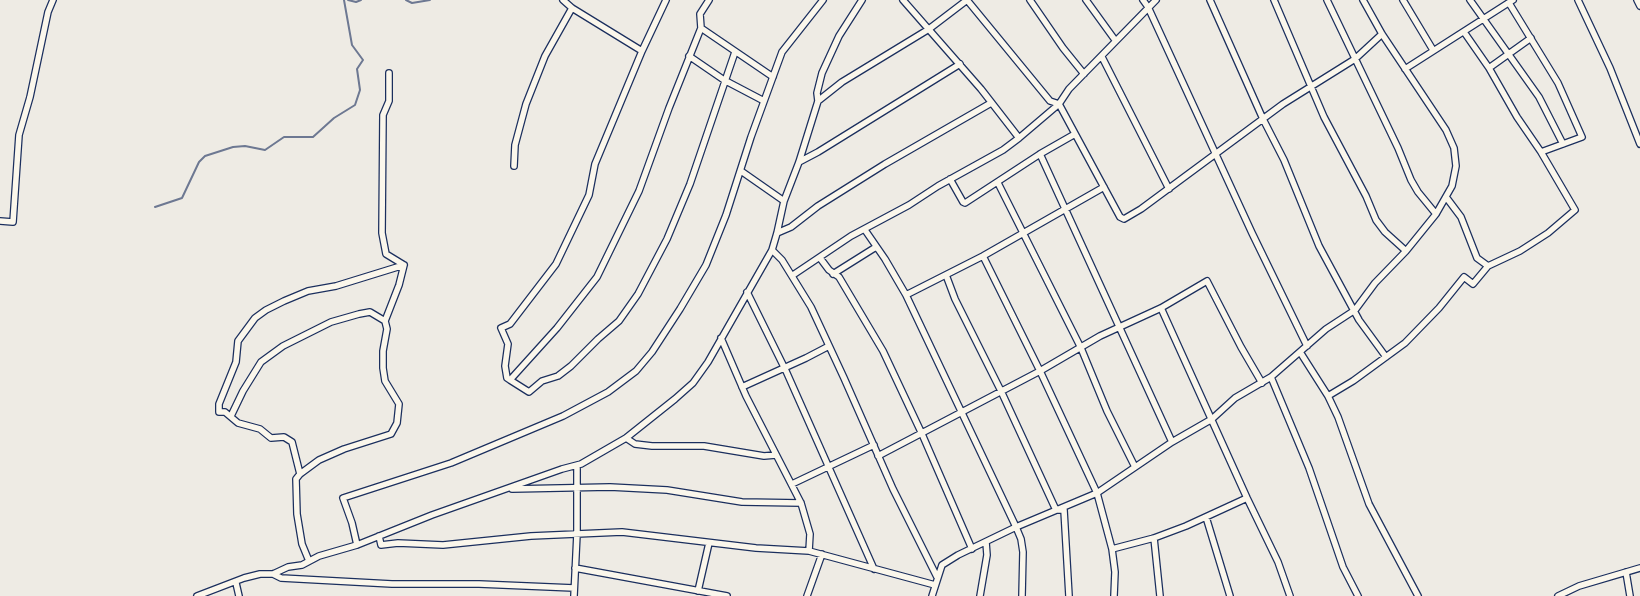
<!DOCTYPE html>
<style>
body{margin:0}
canvas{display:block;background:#eeebe4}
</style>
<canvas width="1640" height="596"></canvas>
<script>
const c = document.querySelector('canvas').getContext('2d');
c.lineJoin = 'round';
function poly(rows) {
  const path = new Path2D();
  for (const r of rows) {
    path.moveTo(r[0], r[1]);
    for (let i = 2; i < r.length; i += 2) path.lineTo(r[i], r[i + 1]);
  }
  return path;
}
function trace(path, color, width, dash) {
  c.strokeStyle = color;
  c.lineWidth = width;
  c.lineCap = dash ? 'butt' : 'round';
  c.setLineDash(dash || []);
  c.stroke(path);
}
const stream = poly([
 [348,0,356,2,361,0],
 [406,0,412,3,430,0],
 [155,207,182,198,199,162,205,156,233,147,245,146,265,150,284,137,313,137,334,118,355,105,360,90,357,69,363,60,352,45,344,0]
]);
const minor = poly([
 [563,0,572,8,642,51],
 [666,0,642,51,595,164,589,195,556,264,510,324,501,328,508,344,505,366,507,378,510,380,529,392,542,381,558,376,571,366,598,339,619,321,638,294,667,239,690,184,735,52],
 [903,0,981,89,1019,138],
 [1030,0,1063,48,1084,74],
 [1086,0,1115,40],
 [1143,0,1148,7,1252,233,1307,346],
 [1210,0,1263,119,1284,160,1319,246,1359,320,1386,357],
 [1274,0,1324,117,1366,196,1376,220,1385,232,1406,251],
 [1327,0,1398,148,1411,180,1418,192,1436,214],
 [1403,0,1433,50],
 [1470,0,1539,97,1563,144],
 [1578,0,1610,68,1640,144],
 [1637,0,1640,6],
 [1509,3,1558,83,1582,137,1541,152],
 [701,28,773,77],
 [689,56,724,80,764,101],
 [1102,57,1169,189],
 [1489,68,1531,38],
 [1405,69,1513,0],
 [389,73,389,101,383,115,382,233,386,254,404,265],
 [818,101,842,82,929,29,967,0,1050,101,1059,104,1120,217,1124,219,1141,209,1283,104,1355,59,1382,34],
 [1040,154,1172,442],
 [799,162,818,152,960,64],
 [514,166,515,145,526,104,545,56,572,8],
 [741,171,784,201],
 [950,179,963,202,965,203,1040,154,1075,134],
 [998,183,1081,348,1107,411,1135,467],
 [1446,197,1461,217,1477,258,1488,266],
 [0,221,13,222,19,135,30,97,48,12,53,0],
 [865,230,885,259,906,295,1016,527,1021,539,1023,552,1022,596],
 [777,233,791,227,818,206,885,164,991,103],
 [772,250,782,260,811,307,844,378,893,489,937,577],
 [983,256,1040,371,1097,493,1112,549,1115,572,1114,596],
 [820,258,829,270,839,277,883,351,922,434,972,549],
 [833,274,876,247],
 [793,275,851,236,909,205,938,186,1003,150,1019,138,1059,104,1069,89,1156,0],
 [946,275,955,299,1001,391,1056,510,1064,510,1069,596],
 [747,292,786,371,874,569],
 [906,295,983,256,1104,187],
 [1161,308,1247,498,1278,562,1290,596],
 [721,338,746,396,801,503,810,534,809,551],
 [1300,352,1328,396,1338,417,1369,504,1418,596],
 [1271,377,1309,468,1343,567,1358,596],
 [510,380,557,328,597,277,639,191,669,108,701,28,700,14,709,0],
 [742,387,806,358,829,346],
 [1328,396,1353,381,1405,343,1439,308,1464,277,1473,284,1488,266,1520,251,1548,233,1575,210,1541,152,1517,117,1489,68,1464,32],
 [231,416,243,391,261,362,283,346,331,322,359,314,370,312,385,321],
 [626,438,635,444,652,446,704,446,764,456,776,455],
 [878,456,1040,371,1100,336,1161,308,1207,281,1241,347,1262,383],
 [300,474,292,442,284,437,271,438,260,429,238,423,225,412,219,412,219,404,236,362,238,341,255,318,266,310,284,301,308,291,336,286,404,265],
 [792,484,874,445],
 [512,489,610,487,667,490,742,502,801,503],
 [1206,517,1230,596],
 [379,536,381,545,398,543,443,545,531,536,622,532,756,548,809,551,935,585],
 [1154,538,1160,596],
 [357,545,352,523,343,498,451,463,563,416,608,392,636,371,652,352,680,309,706,265,726,215,751,137,782,52,823,0],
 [1112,549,1154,538,1186,526,1247,498],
 [309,561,302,544,297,514,296,479,300,474,319,460,344,449,391,434,397,423,399,404,385,381,383,368,383,351,387,329,385,321,399,285,404,265],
 [575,568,727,596],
 [1626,572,1630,596],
 [273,574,281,578,392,584,479,584,574,588],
 [236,583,239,596],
 [698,591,709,543],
 [197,596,244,578,260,574,273,574,288,567,302,565,319,556,357,545,432,515,562,469,581,464,626,438,675,399,693,383,708,362,772,250,777,233,784,201,799,162,818,101,817,93,822,73,839,36,862,0],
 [574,596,577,534,577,466],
 [807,596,822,554],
 [932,596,942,565,958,555,1016,527,1097,493,1172,442,1212,419,1235,398,1271,377,1326,329,1355,310,1375,283,1406,251,1436,214,1452,186,1456,166,1454,148,1446,130,1382,34,1363,0],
 [980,596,987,555,986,542],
 [1558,596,1579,586,1640,568]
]);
trace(stream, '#6d7892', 2);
trace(minor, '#1b2f5e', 8);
trace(minor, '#fbf7ec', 5.5);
</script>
